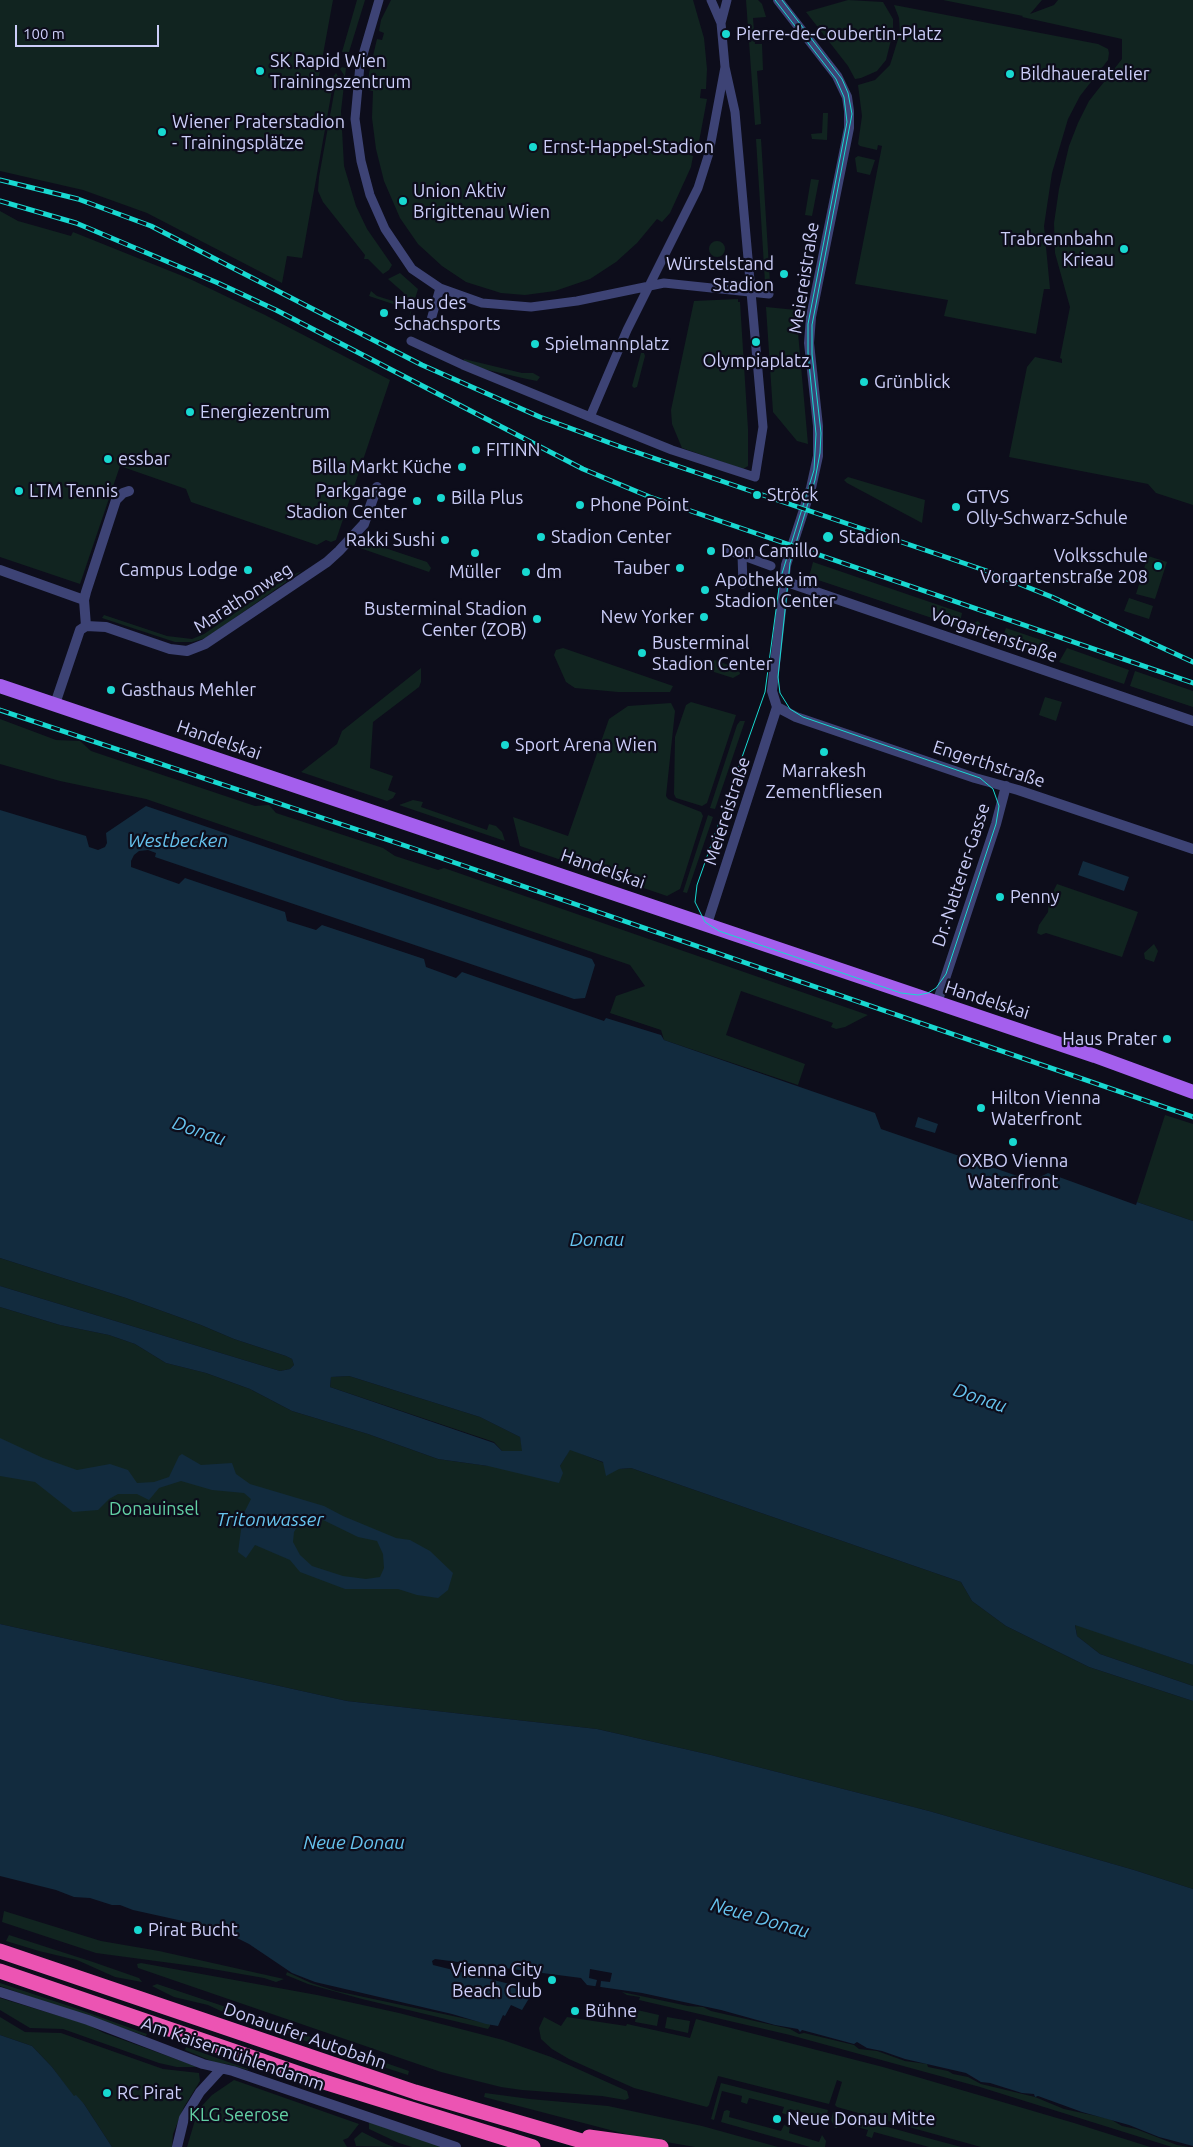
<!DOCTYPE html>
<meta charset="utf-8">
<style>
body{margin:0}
#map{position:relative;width:1193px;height:2147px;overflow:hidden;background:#0d0d1b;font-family:Ubuntu,sans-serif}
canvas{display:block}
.scale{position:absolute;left:15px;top:25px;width:144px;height:22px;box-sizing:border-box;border:2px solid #cccef9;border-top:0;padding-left:6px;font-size:15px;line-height:18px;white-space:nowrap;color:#cccef9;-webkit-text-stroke:4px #0d0d1b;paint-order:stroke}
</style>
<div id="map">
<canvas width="1193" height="2147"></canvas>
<div class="scale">100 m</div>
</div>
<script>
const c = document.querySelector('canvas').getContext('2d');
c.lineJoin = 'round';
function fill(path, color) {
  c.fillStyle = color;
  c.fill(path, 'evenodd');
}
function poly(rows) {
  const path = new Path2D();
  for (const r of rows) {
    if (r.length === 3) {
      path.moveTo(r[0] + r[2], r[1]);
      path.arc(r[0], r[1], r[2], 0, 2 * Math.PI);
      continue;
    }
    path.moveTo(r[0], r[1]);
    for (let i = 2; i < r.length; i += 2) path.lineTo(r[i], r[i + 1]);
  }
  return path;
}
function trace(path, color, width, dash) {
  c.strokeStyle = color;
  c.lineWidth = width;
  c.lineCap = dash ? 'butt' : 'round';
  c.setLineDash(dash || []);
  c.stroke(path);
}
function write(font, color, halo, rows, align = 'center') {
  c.font = font + ' Ubuntu,sans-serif';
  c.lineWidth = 4.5;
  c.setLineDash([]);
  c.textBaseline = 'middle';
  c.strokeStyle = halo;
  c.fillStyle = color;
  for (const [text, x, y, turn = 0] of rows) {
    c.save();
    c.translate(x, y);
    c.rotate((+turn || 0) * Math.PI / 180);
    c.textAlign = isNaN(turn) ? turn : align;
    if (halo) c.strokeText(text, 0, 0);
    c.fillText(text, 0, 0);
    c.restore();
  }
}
const green = poly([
 [0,0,333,0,317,87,332,90,302,258,287,256,282,283,147,213,83,190,0,171],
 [357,0,365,0,349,52,342,52],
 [391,0,693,0,704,38,707,69,706,89,701,89,700,98,707,99,698,147,692,146,689,154,693,156,691,167,670,213,662,222,657,219,637,243,616,262,590,279,555,291,525,295,501,293,466,282,442,266,418,244,400,218,384,181,376,149,372,118,373,91,368,90,369,73,377,39,382,40,384,33,379,31,381,20],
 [746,0,758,0,762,4,766,17,753,18,755,44,762,44,763,70,757,71,761,124,755,125],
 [848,0,883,2,893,19,893,32,886,60,877,71,861,78,855,79,848,66,806,12],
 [943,0,1042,0,1030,14,1054,5,1058,0,1193,0,1193,505,1156,493,1148,484,1009,457,1027,367,1035,357,1062,363,1062,359,1060,358,1070,307,1055,253,1054,223,1059,189,1069,146,1078,123,1089,101,1122,59,1122,39,1022,17,1023,16],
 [894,5,1098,44,1108,49,1109,53,1108,60,1080,96,1068,119,1052,173,1044,226,1050,289,1044,289,1036,334,944,316,948,300,855,284,882,146,878,145,877,150,860,146,858,144,862,116,858,85,875,80,890,65,900,33,899,18],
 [342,67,346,68,341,111,344,166,356,206,367,229,392,265,389,270,383,274,368,259,364,259,365,255,323,202,318,191,319,177,335,88,333,77,336,73,339,78,342,77,344,75,340,69],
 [823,113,828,113,827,140,812,139,811,134,822,133],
 [756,139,761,139,770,283,768,283,765,282],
 [858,156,875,160,870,175,857,172,855,158],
 [811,179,819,180,812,216,805,215],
 [0,211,18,221,71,236,73,232,190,279,265,315,390,380,336,540,331,542,326,540,317,545,191,502,186,489,120,466,80,584,0,557],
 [717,249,8],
 [400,273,418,289,409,319,411,310,369,296,371,291,377,296,396,302,404,293,388,279],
 [738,299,738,302,740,302,748,429,748,466,743,469,682,448,672,424,671,410,694,301],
 [766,307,796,310,808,444,797,441,773,412],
 [641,353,644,353,645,356,637,387,634,388,632,386],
 [464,359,522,373,533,373,540,377,537,381,527,379,470,366,463,362],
 [848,477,925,500,922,523,847,483,844,480],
 [364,541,427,562,431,568,429,572,360,548],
 [1148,556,1167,562,1155,599,1136,594],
 [813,562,962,613,959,627,809,577],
 [302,571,206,638,192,642,175,642,102,618,104,615,167,636,192,639,204,634,288,577],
 [1129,598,1153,606,1149,619,1124,611],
 [978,621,987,633,985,637,966,630,967,626],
 [1006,628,1050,643,1048,647,1050,651,1047,658,1001,642],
 [563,648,673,686,670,692,618,692,575,688,566,682,554,655,556,650],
 [1067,648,1129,670,1124,684,1059,662],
 [715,660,739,669,740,674,733,678,711,671,707,664],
 [421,668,421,682,419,687,373,722,370,768,393,776,388,790,396,793,393,798,387,801,301,772,337,744,342,731],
 [1135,671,1193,691,1193,707,1130,686],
 [1045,697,1062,702,1056,721,1039,715],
 [691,702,736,715,707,803,702,806,676,798,674,794,675,737,686,705],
 [671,703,675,711,666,796,668,799,701,812,703,816,680,889,667,896,520,846,513,817,568,836,609,719,628,706],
 [0,719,56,740,80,741,91,751,255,806,269,805,276,813,383,848,395,856,438,870,444,868,868,1015,845,1027,836,1029,831,1027,833,1023,741,991,726,1035,805,1064,798,1085,664,1040,661,1030,610,1013,616,996,645,986,630,965,146,799,60,781,0,764],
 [740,721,745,721,715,809,710,808,737,725],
 [413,800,423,802,421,807,487,830,489,824,496,826,502,832,505,841,399,805],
 [708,815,713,817,687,893,683,892],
 [1057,884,1138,912,1122,957,1046,933,1041,935,1037,933,1039,925,1048,912,1049,900],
 [1154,944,1158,951,1154,962,1145,959,1144,953],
 [1165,1115,1193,1124,1193,1221,1137,1202],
 [0,1258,126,1298,201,1325,234,1339,286,1356,292,1359,294,1365,290,1369,280,1371,0,1286],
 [0,1307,60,1325,109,1335,135,1344,166,1363,206,1373,250,1389,292,1411,368,1434,438,1459,488,1466,560,1466,570,1449,619,1469,631,1468,961,1582,972,1601,1006,1626,1089,1667,1193,1701,1193,1889,1134,1870,929,1811,711,1755,597,1729,347,1701,0,1624],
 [349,1376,480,1417,520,1437,523,1451,502,1451,494,1442,330,1387,331,1377],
 [1075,1624,1193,1665,1193,1686,1100,1654,1077,1636],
 [4,1911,101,1941,159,1951,284,1979,276,1982,264,1978,201,1967,96,1953,2,1922],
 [9,1935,93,1962,139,1978,142,1982,115,1977,77,1960,39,1951,6,1941],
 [141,1963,317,1995,399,2013,503,2040,551,2057,627,2091,629,2098,625,2100,602,2096,522,2090,501,2087,441,2072,138,1968,137,1964],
 [287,1972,311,1983,336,1991,490,2024,490,2026,488,2029,362,1999,308,1984,286,1975],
 [0,1983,75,2008,147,2034,146,2036,62,2008,0,1986],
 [157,1984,244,2013,249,2017,247,2023,208,2005,174,1997,152,1986],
 [622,1992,688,2006,703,2007,711,2011,790,2029,799,2034,804,2033,854,2045,859,2049,877,2051,905,2061,927,2064,928,2067,948,2071,953,2074,968,2077,981,2084,1035,2097,1064,2109,1110,2119,1122,2126,1136,2129,1177,2145,1189,2147,1172,2147,980,2087,790,2035,639,2000,640,1997,627,1995],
 [0,1998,86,2024,104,2033,198,2067,177,2067,159,2063,63,2029,30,2028,0,2010],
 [637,2010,659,2015,657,2026,635,2022],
 [0,2017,25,2032,61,2033,163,2069,199,2073,200,2081,184,2107,173,2134,172,2147,112,2147,84,2104,74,2097,52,2067,32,2046,0,2035],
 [544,2017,561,2026,567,2017,626,2026,627,2024,690,2038,696,2019,883,2067,1074,2123,1150,2147,981,2147,837,2107,835,2105,842,2082,837,2080,829,2104,718,2076,709,2105,707,2107,634,2088,569,2059,552,2049,541,2039,539,2028],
 [667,2017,690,2021,688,2033,665,2028],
 [262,2020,409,2071,408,2075,336,2052,315,2041,310,2043,272,2027,267,2029,259,2027],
 [186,2047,248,2069,248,2070,227,2064,216,2063,185,2050],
 [234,2080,359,2124,348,2138,343,2140,347,2147,187,2147,198,2110,212,2095],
 [721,2083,828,2110,824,2125,819,2124,821,2117,790,2109,788,2115,782,2113,784,2107,749,2098,747,2104,741,2102,742,2096,722,2091,714,2120,711,2119],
 [485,2093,530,2099,608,2106,702,2126,778,2147,695,2147,637,2137,484,2097],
 [727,2110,730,2111,729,2117,781,2131,784,2125,790,2127,789,2133,819,2142,822,2135,826,2141,825,2147,810,2147,721,2122,724,2111],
 [833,2112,935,2140,961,2147,929,2147,874,2132,872,2138,866,2136,868,2130,839,2122,837,2128,835,2128,831,2120],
 [369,2122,443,2147,412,2147,399,2143,369,2129],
 [362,2132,386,2144,394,2147,356,2146,354,2139]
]);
const water = poly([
 [146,806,592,959,595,965,585,998,574,999,155,857,156,853,148,850,139,851,134,855,131,861,131,867,179,884,185,878,285,912,287,921,316,930,322,925,424,959,426,967,456,978,462,972,604,1021,606,1018,661,1035,664,1040,875,1113,881,1129,1032,1181,1048,1173,1136,1205,1137,1202,1193,1221,1193,1665,1075,1625,1077,1636,1100,1654,1193,1686,1193,1701,1089,1667,1006,1626,972,1601,961,1582,631,1468,619,1469,606,1476,603,1462,570,1450,560,1466,563,1473,559,1483,488,1466,438,1459,368,1434,292,1411,250,1389,206,1373,166,1363,135,1344,109,1335,60,1325,0,1307,0,1286,280,1371,290,1369,294,1365,292,1359,286,1356,234,1339,201,1325,126,1298,0,1258,0,810,86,836,89,847,98,850,105,847,107,843,106,833],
 [349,1376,480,1417,520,1437,522,1451,502,1451,494,1443,330,1387,331,1377],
 [1083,861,1129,877,1124,891,1078,875],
 [918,1117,938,1124,935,1133,915,1127],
 [0,1438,43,1458,77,1470,110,1464,128,1470,137,1483,154,1482,169,1477,179,1456,182,1454,201,1465,232,1463,236,1474,250,1484,324,1506,343,1516,396,1538,410,1540,430,1551,453,1573,448,1590,438,1598,417,1595,398,1589,345,1589,300,1572,290,1560,255,1545,246,1558,238,1552,243,1515,251,1499,244,1493,212,1490,181,1481,159,1488,149,1500,137,1494,118,1494,109,1499,98,1510,73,1512,35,1482,0,1476],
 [308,1516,317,1517,358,1537,377,1541,383,1554,384,1568,380,1577,366,1579,343,1576,312,1566,300,1555,293,1542,294,1532,299,1524],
 [0,1624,347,1701,597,1729,711,1755,929,1811,1134,1870,1193,1889,1193,2146,1159,2137,1129,2125,1082,2112,1038,2096,1035,2097,1034,2094,1022,2093,990,2083,981,2082,966,2073,905,2059,882,2051,867,2048,857,2042,854,2044,802,2030,800,2032,798,2029,775,2025,721,2010,642,1993,587,1985,581,1978,435,1959,432,1961,433,1965,534,1990,522,2010,511,2005,505,2016,503,2015,498,2026,486,2024,452,2014,315,1982,292,1973,249,1944,219,1929,133,1910,120,1905,112,1905,90,1898,74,1897,56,1890,0,1876],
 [0,2035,32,2046,52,2067,74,2096,76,2095,84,2104,112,2147,0,2147]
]);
const pier = poly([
 [590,1969,612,1973,610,1982,601,1981,600,1989,595,1988,597,1980,589,1978]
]);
const pedestrian = poly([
 [379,0,360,65,355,119,361,161,370,195,385,229,412,269,440,288,429,327],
 [711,0,721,23],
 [725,67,735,112,763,427,755,477,672,450,590,417,627,330,698,188,709,153,725,67,721,23,727,0],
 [440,288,482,303,531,307,577,301,664,283,769,294],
 [411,341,463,365,590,417],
 [730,551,771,566],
 [742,555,743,584]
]);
const minor = poly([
 [0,570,84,600],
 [784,581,1193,721],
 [86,626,84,600,86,592,116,500,123,493,129,491],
 [55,704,80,630,86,626,106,627,170,649,187,651,205,644,327,562,339,551,364,524,377,487],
 [777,707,772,691,786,565,811,488,818,456,818,426,809,343,811,317,849,128,849,111,847,97,837,76,778,0],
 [777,707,796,717,975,778,1018,790,1193,849],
 [707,924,777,707],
 [937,1003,996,824,1006,786],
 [0,1992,88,2020,203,2064,233,2071,456,2147],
 [177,2147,184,2118,200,2092,221,2069]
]);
const primary = poly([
 [0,686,1095,1056,1193,1092]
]);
const motorway = poly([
 [0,1951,415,2092,602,2147],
 [0,1971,321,2081,533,2147],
 [589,2137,661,2147]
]);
const tram = poly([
 [775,0,836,79,844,97,847,122,808,324,808,353,816,434,814,470,780,580,765,692,697,885,695,902,705,922,719,931,901,993,918,995,928,993,936,988,946,974,996,824,999,806,993,789,980,778,803,717,790,709,780,693,778,677,790,563,815,480,820,453,821,433,812,354,812,325,852,114,848,93,842,79,782,0]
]);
const rail = poly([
 [0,180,78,199,151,226,422,365,540,417,621,447,987,571,1052,597,1193,662],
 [0,201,76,223,218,283,276,310,583,469,650,497,1193,683],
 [0,710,415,849,1193,1117]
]);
const markers = [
 [726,34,5,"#18d9d1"],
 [260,71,5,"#18d9d1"],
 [1010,74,5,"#18d9d1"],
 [162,132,5,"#18d9d1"],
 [533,147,5,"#18d9d1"],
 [403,201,5,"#18d9d1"],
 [1124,249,5,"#18d9d1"],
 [784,274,5,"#18d9d1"],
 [384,313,5,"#18d9d1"],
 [756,342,5,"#18d9d1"],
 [535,344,5,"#18d9d1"],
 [864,382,5,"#18d9d1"],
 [190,412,5,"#18d9d1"],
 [476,450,5,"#18d9d1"],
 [108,459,5,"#18d9d1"],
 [462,467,5,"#18d9d1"],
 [19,491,5,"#18d9d1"],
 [757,495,5,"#18d9d1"],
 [441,498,5,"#18d9d1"],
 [417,501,5,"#18d9d1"],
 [580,505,5,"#18d9d1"],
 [956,507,5,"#18d9d1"],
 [541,537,5,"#18d9d1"],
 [828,537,6,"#18d9d1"],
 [445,540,5,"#18d9d1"],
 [711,551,5,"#18d9d1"],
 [475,553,5,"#18d9d1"],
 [1158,566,5,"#18d9d1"],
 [680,568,5,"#18d9d1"],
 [248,570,5,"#18d9d1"],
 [526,572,5,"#18d9d1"],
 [705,590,5,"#18d9d1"],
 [704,617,5,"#18d9d1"],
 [537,619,5,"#18d9d1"],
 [642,653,5,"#18d9d1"],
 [111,690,5,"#18d9d1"],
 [505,745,5,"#18d9d1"],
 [824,752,5,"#18d9d1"],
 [1000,897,5,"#18d9d1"],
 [1167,1039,5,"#18d9d1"],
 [981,1108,5,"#18d9d1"],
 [1013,1142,5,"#18d9d1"],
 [138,1930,5,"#18d9d1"],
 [552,1980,5,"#18d9d1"],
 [575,2011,5,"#18d9d1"],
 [107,2093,5,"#18d9d1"],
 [777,2119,5,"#18d9d1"]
];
const poiNames = [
 ["Pierre-de-Coubertin-Platz",736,34],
 ["SK Rapid Wien",270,61],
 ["Trainingszentrum",270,82],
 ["Bildhaueratelier",1020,74],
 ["Wiener Praterstadion",172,122],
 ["- Trainingsplätze",172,143],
 ["Ernst-Happel-Stadion",543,147],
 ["Union Aktiv",413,191],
 ["Brigittenau Wien",413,212],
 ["Trabrennbahn",1114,239,"right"],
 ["Krieau",1114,260,"right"],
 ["Würstelstand",774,264,"right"],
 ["Stadion",774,285,"right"],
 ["Haus des",394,303],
 ["Schachsports",394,324],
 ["Spielmannplatz",545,344],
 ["Olympiaplatz",756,361,"center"],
 ["Grünblick",874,382],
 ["Energiezentrum",200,412],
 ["FITINN",486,450],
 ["essbar",118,459],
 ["Billa Markt Küche",452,467,"right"],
 ["LTM Tennis",29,491],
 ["Parkgarage",407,491,"right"],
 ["Stadion Center",407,512,"right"],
 ["Ströck",767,495],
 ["GTVS",966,497],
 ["Olly-Schwarz-Schule",966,518],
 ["Billa Plus",451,498],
 ["Phone Point",590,505],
 ["Stadion Center",551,537],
 ["Stadion",839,537],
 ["Rakki Sushi",435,540,"right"],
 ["Don Camillo",721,551],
 ["Volksschule",1148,556,"right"],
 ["Vorgartenstraße 208",1148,577,"right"],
 ["Tauber",670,568,"right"],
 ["Campus Lodge",238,570,"right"],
 ["Müller",475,572,"center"],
 ["dm",536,572],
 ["Apotheke im",715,580],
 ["Stadion Center",715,601],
 ["Busterminal Stadion",527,609,"right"],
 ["Center (ZOB)",527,630,"right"],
 ["New Yorker",694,617,"right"],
 ["Busterminal",652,643],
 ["Stadion Center",652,664],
 ["Gasthaus Mehler",121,690],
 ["Sport Arena Wien",515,745],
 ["Marrakesh",824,771,"center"],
 ["Zementfliesen",824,792,"center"],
 ["Penny",1010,897],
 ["Haus Prater",1157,1039,"right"],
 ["Hilton Vienna",991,1098],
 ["Waterfront",991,1119],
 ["OXBO Vienna",1013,1161,"center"],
 ["Waterfront",1013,1182,"center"],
 ["Pirat Bucht",148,1930],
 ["Vienna City",542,1970,"right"],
 ["Beach Club",542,1991,"right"],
 ["Bühne",585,2011],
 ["RC Pirat",117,2093],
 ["Neue Donau Mitte",787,2119]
];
const streetNames = [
 ["Meiereistraße",804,278,-81],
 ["Marathonweg",243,598,-33],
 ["Vorgartenstraße",994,635,19],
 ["Handelskai",219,740,19],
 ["Engerthstraße",989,764,18],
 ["Meiereistraße",727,811,-72],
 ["Handelskai",603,869,19],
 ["Dr.-Natterer-Gasse",961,875,-72],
 ["Handelskai",987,1000,18],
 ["Donauufer Autobahn",305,2036,19],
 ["Am Kaisermühlendamm",233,2054,19]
];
const parkNames = [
 ["Donauinsel",154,1509],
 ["KLG Seerose",239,2115]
];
const waterNames = [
 ["Westbecken",178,841],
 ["Donau",199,1131,19],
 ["Donau",597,1240],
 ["Donau",980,1398,19],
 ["Tritonwasser",270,1520],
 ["Neue Donau",354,1843],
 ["Neue Donau",760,1918,16]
];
fill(green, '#112420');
fill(water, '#122b3e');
fill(pier, '#0d0d1b');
trace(pedestrian, '#3d4375', 9);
trace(minor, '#3d4375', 10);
trace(primary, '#a45fed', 14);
trace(motorway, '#ec54b3', 15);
trace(tram, '#18d9d1', 1);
trace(rail, '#18d9d1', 5);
trace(rail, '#0d0d1b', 3, [9]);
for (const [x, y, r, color] of markers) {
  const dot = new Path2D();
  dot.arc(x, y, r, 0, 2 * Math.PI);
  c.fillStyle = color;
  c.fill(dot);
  trace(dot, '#0d0d1b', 2);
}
write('18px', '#cccef9', '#0d0d1b', poiNames, 'left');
write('18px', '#cccef9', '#0d0d1b', streetNames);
write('18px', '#62d0a4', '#0d0d1b', parkNames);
write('italic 19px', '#66c3ee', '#0d0d1b', waterNames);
</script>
